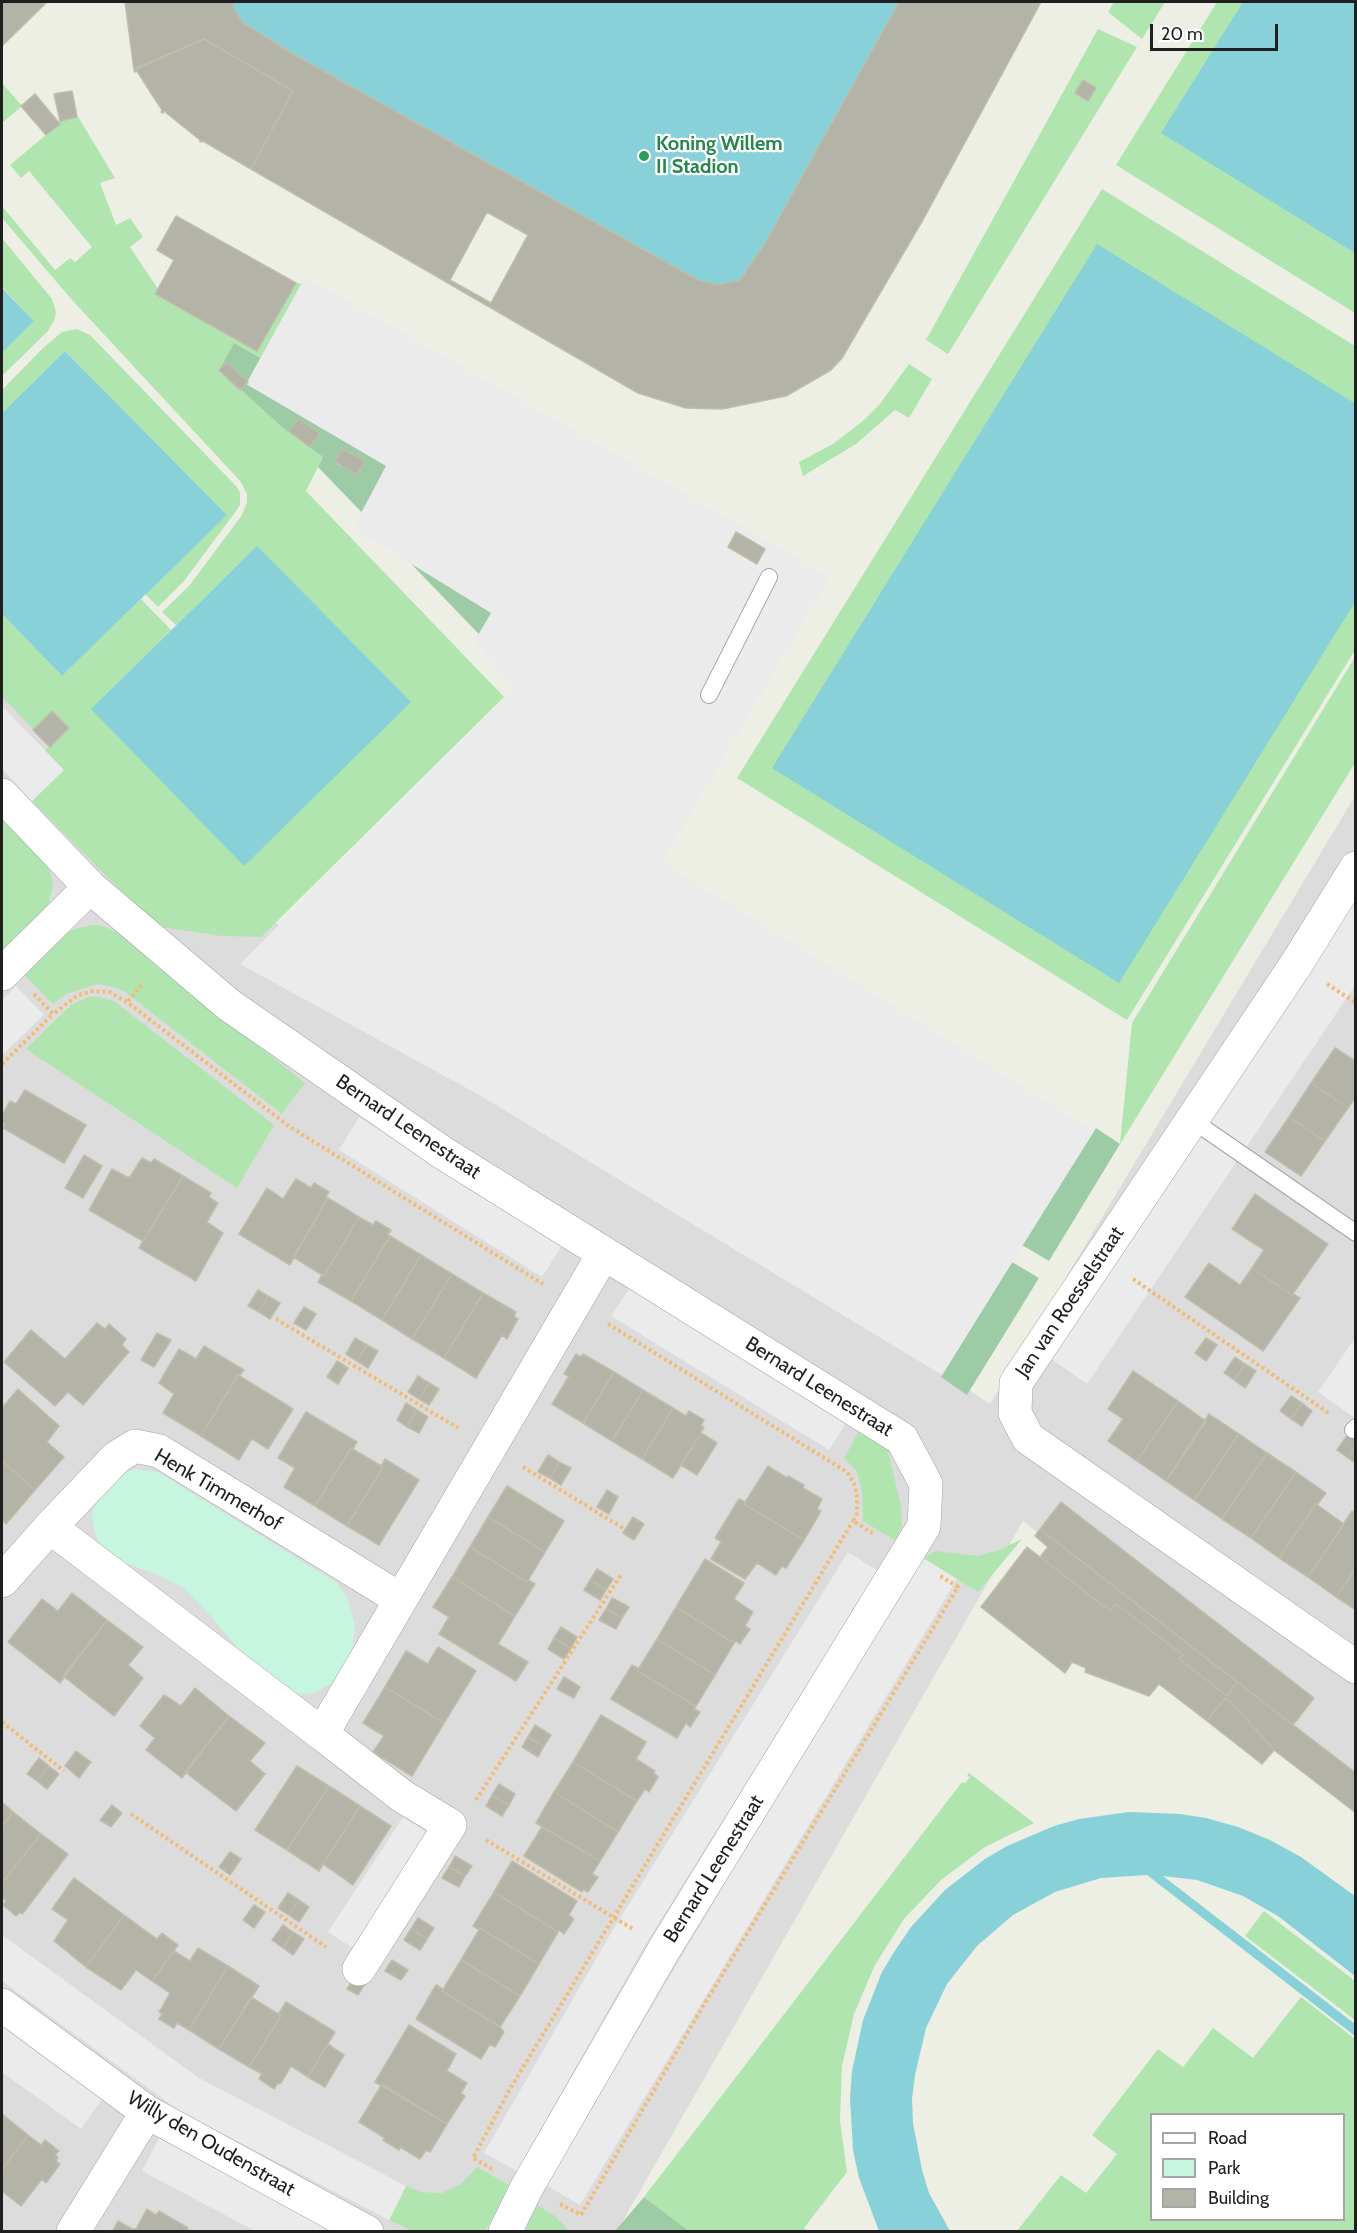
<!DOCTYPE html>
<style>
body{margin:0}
#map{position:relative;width:1357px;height:2233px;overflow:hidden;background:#edefe5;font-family:Cabin,sans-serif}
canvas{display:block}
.frame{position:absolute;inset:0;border:3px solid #1f1f1f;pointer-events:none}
.legend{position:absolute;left:1150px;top:2113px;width:195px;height:108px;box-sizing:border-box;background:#fff;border:2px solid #a5a5a5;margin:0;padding:8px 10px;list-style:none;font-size:18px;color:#1f1f1f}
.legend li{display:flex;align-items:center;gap:12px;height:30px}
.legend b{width:30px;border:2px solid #a5a5a5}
.scale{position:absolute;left:1150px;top:24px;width:128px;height:27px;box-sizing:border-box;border:3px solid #1f1f1f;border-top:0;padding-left:8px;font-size:18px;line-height:21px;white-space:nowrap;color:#1f1f1f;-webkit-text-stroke:4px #fff;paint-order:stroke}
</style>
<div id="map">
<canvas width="1357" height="2233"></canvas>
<div class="frame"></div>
<ul class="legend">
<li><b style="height:8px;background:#fff"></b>Road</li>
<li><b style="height:16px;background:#c6f5e0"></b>Park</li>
<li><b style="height:16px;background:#b4b3a8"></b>Building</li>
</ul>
<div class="scale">20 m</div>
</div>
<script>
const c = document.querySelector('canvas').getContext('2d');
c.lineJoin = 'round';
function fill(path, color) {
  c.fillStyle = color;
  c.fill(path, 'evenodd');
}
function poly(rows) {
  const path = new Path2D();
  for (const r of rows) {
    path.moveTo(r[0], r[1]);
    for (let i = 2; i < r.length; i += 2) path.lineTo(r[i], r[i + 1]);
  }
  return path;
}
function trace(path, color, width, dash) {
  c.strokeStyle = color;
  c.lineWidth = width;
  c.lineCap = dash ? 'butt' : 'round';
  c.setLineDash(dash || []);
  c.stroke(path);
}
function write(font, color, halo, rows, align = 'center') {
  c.font = font + ' Cabin,sans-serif';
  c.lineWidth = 4.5;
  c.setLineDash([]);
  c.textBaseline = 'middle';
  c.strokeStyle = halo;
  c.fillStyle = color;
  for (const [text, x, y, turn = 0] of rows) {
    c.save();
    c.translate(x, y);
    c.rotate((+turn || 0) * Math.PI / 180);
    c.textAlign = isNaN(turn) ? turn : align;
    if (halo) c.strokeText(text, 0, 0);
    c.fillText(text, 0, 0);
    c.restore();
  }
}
const residential = poly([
 [2,654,258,911,990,1404,1355,796,1355,1782,1023,1521,617,2231,2,2231]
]);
const grass = poly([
 [1114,2,1165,2,1142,39,1108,12],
 [1217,2,1355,2,1355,313,1116,165],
 [1098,29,1137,47,948,354,926,340],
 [1083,80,1096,88,1088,101,1075,93],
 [2,83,22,106,2,123],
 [77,115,115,178,100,183,116,225,130,218,143,237,130,247,158,289,155,295,257,351,296,283,306,284,262,358,234,343,219,370,284,429,323,457,306,491,504,697,261,937,222,936,160,927,108,878,32,801,63,771,44,751,50,746,52,711,33,729,2,697,2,614,62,676,141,599,171,630,91,709,257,546,176,625,162,612,189,586,242,515,247,502,247,494,241,482,72,300,2,218,2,206,55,270,70,258,75,262,92,247,29,171,21,178,10,165,59,124,60,121,77,117],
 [1102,189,1355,346,1355,650,1127,1020,737,778],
 [2,238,52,299,56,312,55,319,48,331,2,376,2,353,34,321,2,287],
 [77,329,90,335,236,486,240,492,240,505,236,511,184,581,158,607,145,594,226,514,65,351,2,413,2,390,43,348,62,332],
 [909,364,932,379,909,418,895,410,856,444,803,476,799,462,833,444,864,420,879,405],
 [1355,657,1355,763,1120,1144,1132,1023],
 [2,815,48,865,53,884,49,903,43,912,2,952],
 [93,925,103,926,121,934,139,951,305,1083,282,1114,125,992,115,987,97,984,66,994,53,1004,24,975,66,934,74,929],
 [96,996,114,1001,274,1125,237,1188,26,1049,71,1005,88,997],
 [862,1426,879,1437,888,1450,901,1507,902,1526,896,1541,863,1521,862,1493,857,1471,844,1458],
 [1022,1539,978,1592,923,1558,936,1551,978,1556,999,1550],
 [969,1773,1034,1823,985,1847,941,1880,904,1919,875,1965,854,2014,842,2066,840,2120,847,2172,804,2228,808,2231,689,2231,644,2197,962,1782,965,1783,970,1777,967,1775],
 [1264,1911,1355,1981,1355,2020,1245,1936],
 [1301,1997,1355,2039,1355,2231,1017,2231,1061,2175,1086,2193,1117,2154,1092,2135,1158,2049,1183,2067,1213,2028,1253,2058],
 [1152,2114,1344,2114,1344,2220,1152,2220],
 [477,2167,511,2186,485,2231,412,2231,389,2220,406,2186,420,2192,442,2193,461,2184],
 [537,2205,555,2216,569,2231,523,2232]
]);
const forest = poly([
 [234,343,261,358,399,467,508,608,524,681,318,467,323,457,284,429,240,389,248,382,227,362,219,370],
 [299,419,320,434,310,447,289,431],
 [342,449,365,461,357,475,335,463],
 [1096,1128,1120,1144,1049,1261,1022,1245],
 [1012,1262,1039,1278,967,1395,941,1377],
 [644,2197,689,2231,615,2231]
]);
const park = poly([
 [136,1469,158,1472,337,1583,348,1599,355,1626,352,1653,337,1680,313,1694,288,1693,240,1651,209,1614,183,1587,151,1572,122,1562,103,1551,95,1533,92,1512,100,1496,119,1475]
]);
const pitch = poly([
 [234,2,899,2,764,245,740,280,718,285,698,280,298,57,243,23,233,7],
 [1243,2,1355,2,1355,253,1161,133],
 [1097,244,1356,404,1355,602,1119,983,772,768],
 [2,288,34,321,2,353,2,287],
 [65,351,227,515,62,676,2,614,2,413],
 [257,546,411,702,244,866,91,709],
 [1129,1812,1180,1814,1206,1818,1238,1827,1270,1840,1301,1857,1355,1896,1355,1976,1278,1916,1243,1896,1197,1880,1163,1876,1355,2024,1355,2036,1147,1875,1101,1878,1055,1892,1013,1915,977,1946,947,1984,926,2028,915,2075,912,2099,913,2123,922,2170,929,2193,950,2231,879,2231,859,2178,853,2150,850,2098,852,2071,863,2020,882,1972,896,1949,911,1927,945,1890,985,1859,1007,1846,1054,1826,1079,1819]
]);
const parking = poly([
 [305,277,830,577,662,862,1094,1131,942,1375,481,1096,240,964,515,688,474,642,491,613,353,528,386,466,246,384],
 [2,706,64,770,32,801,2,769],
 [1355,899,1356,984,1087,1384,1050,1358],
 [16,986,44,1015,2,1055,2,1000],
 [359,1117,563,1244,542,1277,339,1150],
 [631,1286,849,1418,829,1450,611,1316],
 [1355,1338,1355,1418,1318,1392],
 [848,1552,878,1571,642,1950,517,2171,484,2153,614,1928],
 [923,1558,957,1579,580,2205,546,2185,743,1853],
 [403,1817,431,1835,356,1950,328,1932],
 [2,1935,199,2078,406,2186,389,2220,181,2112,2,1981],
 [2,2022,105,2095,81,2129,2,2072],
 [159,2138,333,2231,255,2231,142,2171]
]);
const building = poly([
 [2,2,47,2,2,46,2,2],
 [125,2,234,2,233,7,243,23,298,57,698,280,718,285,740,280,764,245,899,2,1041,2,924,218,842,358,831,370,786,396,722,409,686,408,638,393,251,169,293,91,204,39,134,70,125,2],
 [204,39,293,91,251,169,203,141,200,142,200,140,164,111,163,113,161,112,162,110,149,90,137,71,135,72,134,70,138,67,204,39],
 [1083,80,1096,88,1088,101,1075,93,1083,80],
 [72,91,77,117,60,121,54,94,72,91],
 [35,94,60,124,46,135,21,106,35,94],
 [487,212,528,235,491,303,450,280,487,212],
 [176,216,296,283,257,351,155,294,174,260,157,250,176,216],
 [227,362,248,382,240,390,219,370,227,362],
 [299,419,320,434,310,447,289,431,299,419],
 [342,449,365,461,357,475,335,462,342,449],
 [736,532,765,549,757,564,728,547,736,532],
 [52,711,69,728,50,747,33,730,52,711],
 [1335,1048,1354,1060,1353,1062,1356,1064,1356,1097,1348,1108,1311,1083,1335,1048],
 [1311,1083,1348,1108,1325,1141,1289,1117,1311,1083],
 [25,1090,86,1125,64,1163,3,1128,5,1124,2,1122,2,1115,10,1101,16,1104,25,1090],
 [1289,1117,1325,1141,1301,1176,1265,1152,1289,1117],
 [84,1155,102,1166,83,1198,65,1188,84,1155],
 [142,1158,151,1163,154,1159,183,1176,143,1241,89,1210,112,1169,127,1177,130,1177,142,1158],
 [183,1176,211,1193,209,1197,218,1203,207,1222,223,1233,196,1281,139,1248,183,1176],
 [296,1179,311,1188,314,1183,329,1192,326,1197,328,1198,290,1265,239,1234,267,1188,283,1199,296,1179],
 [1255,1194,1328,1244,1292,1295,1252,1268,1264,1250,1232,1229,1255,1194],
 [328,1198,359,1217,324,1276,293,1257,328,1198],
 [359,1217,373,1225,376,1221,391,1230,388,1235,390,1236,351,1301,318,1282,322,1275,324,1276,359,1217],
 [390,1236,421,1255,382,1320,351,1301,390,1236],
 [421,1255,452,1274,412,1339,382,1320,421,1255],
 [1209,1263,1240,1285,1252,1268,1292,1295,1293,1294,1300,1298,1263,1351,1185,1297,1209,1263],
 [452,1274,483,1293,444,1358,412,1339,452,1274],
 [258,1290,268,1296,259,1312,248,1306,258,1290],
 [483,1293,516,1312,514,1316,518,1319,507,1339,502,1335,476,1378,444,1358,483,1293],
 [268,1296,280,1303,270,1319,259,1312,268,1296],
 [304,1307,316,1314,306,1330,294,1323,304,1307],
 [97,1323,105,1329,109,1324,126,1339,122,1345,129,1352,83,1405,68,1392,55,1406,4,1362,31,1330,65,1359,97,1323],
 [157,1333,171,1340,154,1367,141,1360,157,1333],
 [355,1338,367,1345,357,1361,346,1354,355,1338],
 [1206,1338,1217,1345,1206,1361,1195,1353,1206,1338],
 [367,1345,378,1351,368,1368,357,1361,367,1345],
 [204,1346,244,1370,239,1376,238,1375,201,1436,163,1413,174,1394,159,1383,179,1349,196,1359,204,1346],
 [576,1354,581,1357,583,1354,614,1372,583,1423,552,1404,569,1376,564,1374,576,1354],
 [1235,1357,1245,1364,1234,1380,1224,1373,1235,1357],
 [337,1361,348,1368,338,1384,327,1377,337,1361],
 [1245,1364,1256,1371,1245,1388,1234,1380,1245,1364],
 [1133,1371,1178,1401,1137,1461,1108,1441,1123,1419,1108,1409,1133,1371],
 [614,1372,643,1390,612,1441,583,1423,614,1372],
 [238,1375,293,1409,268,1449,254,1440,251,1440,239,1460,201,1436,238,1375],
 [418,1376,429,1383,419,1399,408,1392,418,1376],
 [429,1383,439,1389,429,1405,419,1399,429,1383],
 [18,1389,59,1426,47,1442,64,1457,35,1490,2,1461,2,1408,18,1389],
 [643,1390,673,1408,642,1459,612,1441,643,1390],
 [1291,1396,1302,1403,1291,1419,1280,1411,1291,1396],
 [1178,1401,1206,1421,1166,1481,1137,1461,1178,1401],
 [406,1403,417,1410,407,1427,397,1420,406,1403],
 [1302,1403,1312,1411,1302,1426,1291,1419,1302,1403],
 [673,1408,686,1416,689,1411,704,1420,701,1426,704,1427,701,1433,673,1478,642,1459,673,1408],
 [417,1410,428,1417,419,1433,407,1427,417,1410],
 [306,1412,357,1442,353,1449,351,1448,315,1506,284,1487,295,1468,278,1458,306,1412],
 [1209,1414,1239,1434,1194,1500,1166,1481,1209,1414],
 [701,1433,717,1443,697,1475,681,1465,701,1433],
 [1239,1434,1267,1453,1222,1519,1194,1500,1239,1434],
 [1348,1434,1356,1439,1356,1446,1348,1458,1337,1450,1348,1434],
 [1356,1446,1356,1463,1348,1458,1356,1446],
 [351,1448,383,1467,347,1526,315,1506,351,1448],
 [1267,1453,1296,1472,1251,1538,1222,1519,1267,1453],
 [548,1455,559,1462,550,1478,538,1472,548,1455],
 [385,1459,419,1480,379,1545,347,1526,383,1467,381,1466,385,1459],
 [2,1461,35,1490,6,1524,2,1520,2,1461],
 [559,1462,571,1468,561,1485,550,1478,559,1462],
 [768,1466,787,1478,788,1476,804,1485,803,1488,822,1499,817,1509,821,1511,804,1540,744,1504,768,1466],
 [1296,1472,1326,1493,1317,1505,1316,1504,1279,1558,1251,1538,1296,1472],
 [507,1486,564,1521,545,1552,488,1517,507,1486],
 [607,1490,618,1497,609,1514,597,1507,607,1490],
 [739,1499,745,1502,744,1504,804,1540,786,1568,782,1566,776,1575,757,1563,745,1579,711,1559,721,1542,715,1538,739,1499],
 [1061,1502,1314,1698,1293,1725,1040,1529,1061,1502],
 [1316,1504,1344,1524,1308,1577,1279,1558,1316,1504],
 [1352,1511,1356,1513,1356,1568,1336,1597,1308,1577,1352,1511],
 [488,1517,545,1552,527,1582,470,1547,488,1517],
 [633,1517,644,1524,634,1540,623,1533,633,1517],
 [1040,1529,1237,1682,1227,1696,1179,1659,1183,1655,1116,1604,1110,1611,1040,1557,1048,1547,1035,1536,1040,1529],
 [470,1547,527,1582,528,1580,535,1584,515,1616,452,1577,470,1547],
 [1027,1547,1110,1611,1116,1604,1183,1655,1179,1659,1227,1696,1237,1682,1356,1773,1356,1813,1274,1750,1234,1705,1225,1698,1207,1721,1159,1684,1149,1696,1085,1672,1086,1668,1072,1662,1065,1673,981,1607,1027,1547],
 [705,1559,744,1583,734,1599,753,1612,745,1626,750,1629,740,1644,736,1641,734,1643,676,1607,705,1559],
 [1356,1568,1356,1610,1336,1597,1356,1568],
 [597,1569,613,1579,606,1590,590,1580,597,1569],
 [452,1577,515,1616,498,1644,528,1662,516,1681,439,1634,449,1617,433,1607,452,1577],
 [590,1580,606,1590,600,1600,584,1590,590,1580],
 [72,1593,107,1620,60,1683,8,1642,42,1599,58,1611,72,1593],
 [612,1598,629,1607,622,1618,606,1609,612,1598],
 [676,1607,734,1643,715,1675,657,1639,676,1607],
 [606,1609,622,1618,616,1629,599,1620,606,1609],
 [107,1620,143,1647,128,1665,143,1678,114,1716,63,1676,107,1620],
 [561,1627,577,1637,571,1648,554,1638,561,1627],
 [554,1638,571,1648,564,1659,548,1649,554,1638],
 [657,1639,715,1675,696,1706,637,1671,657,1639],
 [438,1647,476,1671,444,1723,385,1687,406,1651,428,1664,438,1647],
 [632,1665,639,1669,637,1671,696,1706,694,1709,700,1712,690,1727,686,1723,677,1738,611,1699,632,1665],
 [564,1677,580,1687,574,1698,557,1689,564,1677],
 [385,1687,444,1723,412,1776,373,1752,384,1736,363,1723,385,1687],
 [195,1688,229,1716,182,1778,146,1750,155,1738,140,1726,164,1695,181,1706,195,1688],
 [1225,1698,1234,1705,1274,1750,1262,1764,1207,1721,1225,1698],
 [601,1715,646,1742,636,1759,655,1771,654,1773,658,1777,649,1792,645,1789,637,1801,573,1762,601,1715],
 [229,1716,265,1743,250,1761,265,1774,236,1811,185,1772,229,1716],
 [535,1725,551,1735,544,1746,528,1737,535,1725],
 [528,1737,544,1746,538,1757,522,1747,528,1737],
 [76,1751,91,1762,79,1778,65,1766,76,1751],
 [39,1758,49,1766,37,1781,27,1774,39,1758],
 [573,1762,637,1801,618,1832,554,1792,573,1762],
 [49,1766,59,1774,47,1789,37,1781,49,1766],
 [297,1766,329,1786,287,1850,255,1830,297,1766],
 [499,1784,515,1794,509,1805,492,1795,499,1784],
 [329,1786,360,1806,319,1871,287,1850,329,1786],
 [554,1792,618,1832,600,1861,536,1823,554,1792],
 [492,1795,509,1805,502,1816,486,1806,492,1795],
 [2,1802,13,1812,2,1827,2,1802],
 [112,1805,122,1813,111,1827,100,1820,112,1805],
 [360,1806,391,1826,353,1885,323,1864,360,1806],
 [13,1812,41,1834,2,1883,2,1827,13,1812],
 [542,1827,600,1861,592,1874,598,1877,588,1892,583,1889,582,1892,579,1890,524,1856,542,1827],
 [41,1834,68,1854,24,1912,22,1914,20,1912,16,1916,3,1905,6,1901,2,1897,2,1883,41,1834],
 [230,1852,241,1859,230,1875,219,1867,230,1852],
 [455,1856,472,1866,465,1876,449,1867,455,1856],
 [512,1861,577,1901,569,1915,574,1919,564,1934,559,1930,558,1932,494,1892,512,1861],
 [449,1867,465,1876,459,1887,442,1878,449,1867],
 [74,1878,124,1915,86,1967,54,1941,68,1920,52,1909,74,1878],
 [494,1892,558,1932,539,1964,480,1928,479,1930,473,1926,494,1892],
 [288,1893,299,1900,289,1915,278,1908,288,1893],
 [299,1900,309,1907,299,1922,289,1915,299,1900],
 [254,1905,265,1912,254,1928,243,1920,254,1905],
 [124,1915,157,1939,162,1933,178,1945,152,1981,136,1970,121,1990,86,1967,124,1915],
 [418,1918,434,1928,427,1939,411,1929,418,1918],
 [283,1925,293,1932,283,1948,272,1940,283,1925],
 [480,1928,539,1964,520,1996,461,1960,480,1928],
 [411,1929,427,1939,420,1950,404,1940,411,1929],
 [293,1932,304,1939,293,1955,283,1948,293,1932],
 [198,1948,228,1966,189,2030,177,2023,174,2028,159,2019,162,2014,159,2012,161,2009,170,1993,152,1981,174,1951,190,1961,198,1948],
 [392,1960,408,1970,401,1980,385,1971,392,1960],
 [461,1960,520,1996,500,2027,442,1991,461,1960],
 [228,1966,259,1986,219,2049,189,2030,228,1966],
 [357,1973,368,1979,358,1995,347,1989,357,1973],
 [436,1985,443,1989,442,1991,500,2027,504,2032,495,2047,490,2044,481,2059,416,2019,436,1985],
 [251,1997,281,2016,249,2067,219,2049,251,1997],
 [286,2002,335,2032,308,2077,291,2066,281,2083,277,2084,274,2089,259,2079,262,2074,249,2067,281,2016,278,2015,286,2002],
 [409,2025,456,2054,447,2071,467,2083,461,2093,465,2096,447,2124,375,2082,409,2025],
 [328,2044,344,2055,325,2087,308,2077,328,2044],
 [382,2084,447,2124,430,2152,426,2150,420,2159,400,2147,399,2150,383,2140,385,2138,359,2122,382,2084],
 [2,2114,28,2135,2,2170,2,2114],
 [28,2135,41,2145,45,2140,59,2151,55,2155,58,2157,56,2161,60,2164,46,2183,42,2179,21,2206,2,2191,2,2170,28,2135],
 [147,2209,156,2215,159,2211,188,2228,186,2232,112,2232,118,2221,132,2229,136,2229,147,2209]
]);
const path = poly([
 [1327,984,1356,1003],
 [34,994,53,1014,78,995,93,991,109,992,127,1002,290,1127,543,1284],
 [128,1001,144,982],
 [2,1064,53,1014],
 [1133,1279,1330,1414],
 [276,1319,458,1428],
 [608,1324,847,1472,854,1483,857,1495,857,1514,853,1521,874,1534],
 [523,1467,623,1528],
 [2,1722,64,1771],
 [476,1800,622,1573],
 [131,1814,326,1947],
 [486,1840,633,1929],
 [492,2169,473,2158,510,2089,853,1521],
 [560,2204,581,2215,702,2008,958,1587,939,1575]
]);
const lane = poly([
 [709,695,769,577],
 [1192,1120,1356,1233],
 [1353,1430,1356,1427]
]);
const street = poly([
 [2,795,90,887,229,1005,443,1153,902,1439,926,1484,924,1526,665,1948,527,2187,505,2232],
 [1356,868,1297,963,1016,1383,1015,1413,1028,1438,1356,1667],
 [2,974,90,887],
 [50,1527,117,1457,135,1446,159,1451,400,1599],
 [2,1581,50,1527,322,1734,604,1253],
 [322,1734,402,1796,450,1825,359,1969],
 [2,2005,147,2112,367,2232],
 [73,2232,147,2112]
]);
const markers = [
 [644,156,6,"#2e9e5b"]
];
const leisureNames = [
 ["Koning Willem",656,144],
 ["II Stadion",656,167]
];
const streetNames = [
 ["Bernard Leenestraat",408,1127,34],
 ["Jan van Roesselstraat",1070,1302,-56],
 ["Bernard Leenestraat",819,1387,32],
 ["Henk Timmerhof",218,1490,30],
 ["Bernard Leenestraat",714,1869,-58],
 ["Willy den Oudenstraat",211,2144,30]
];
fill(residential, '#dddcdc');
fill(grass, '#b0e5af');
fill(forest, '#9dcba5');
fill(park, '#c6f5e0');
fill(pitch, '#89d1d8');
fill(parking, '#ebebeb');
fill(building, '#b4b3a8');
trace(building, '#bfbda9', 1.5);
trace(lane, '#a3a3a3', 18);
trace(street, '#a3a3a3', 34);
trace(path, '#f0bc76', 4, [3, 3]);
trace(lane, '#fff', 16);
trace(street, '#fff', 33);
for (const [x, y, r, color] of markers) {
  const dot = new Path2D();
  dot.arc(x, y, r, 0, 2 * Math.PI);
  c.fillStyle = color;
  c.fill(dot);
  trace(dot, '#fff', 2);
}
write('bold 20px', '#27864d', '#fff', leisureNames, 'left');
write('20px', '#1f1f1f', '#fff', streetNames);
</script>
